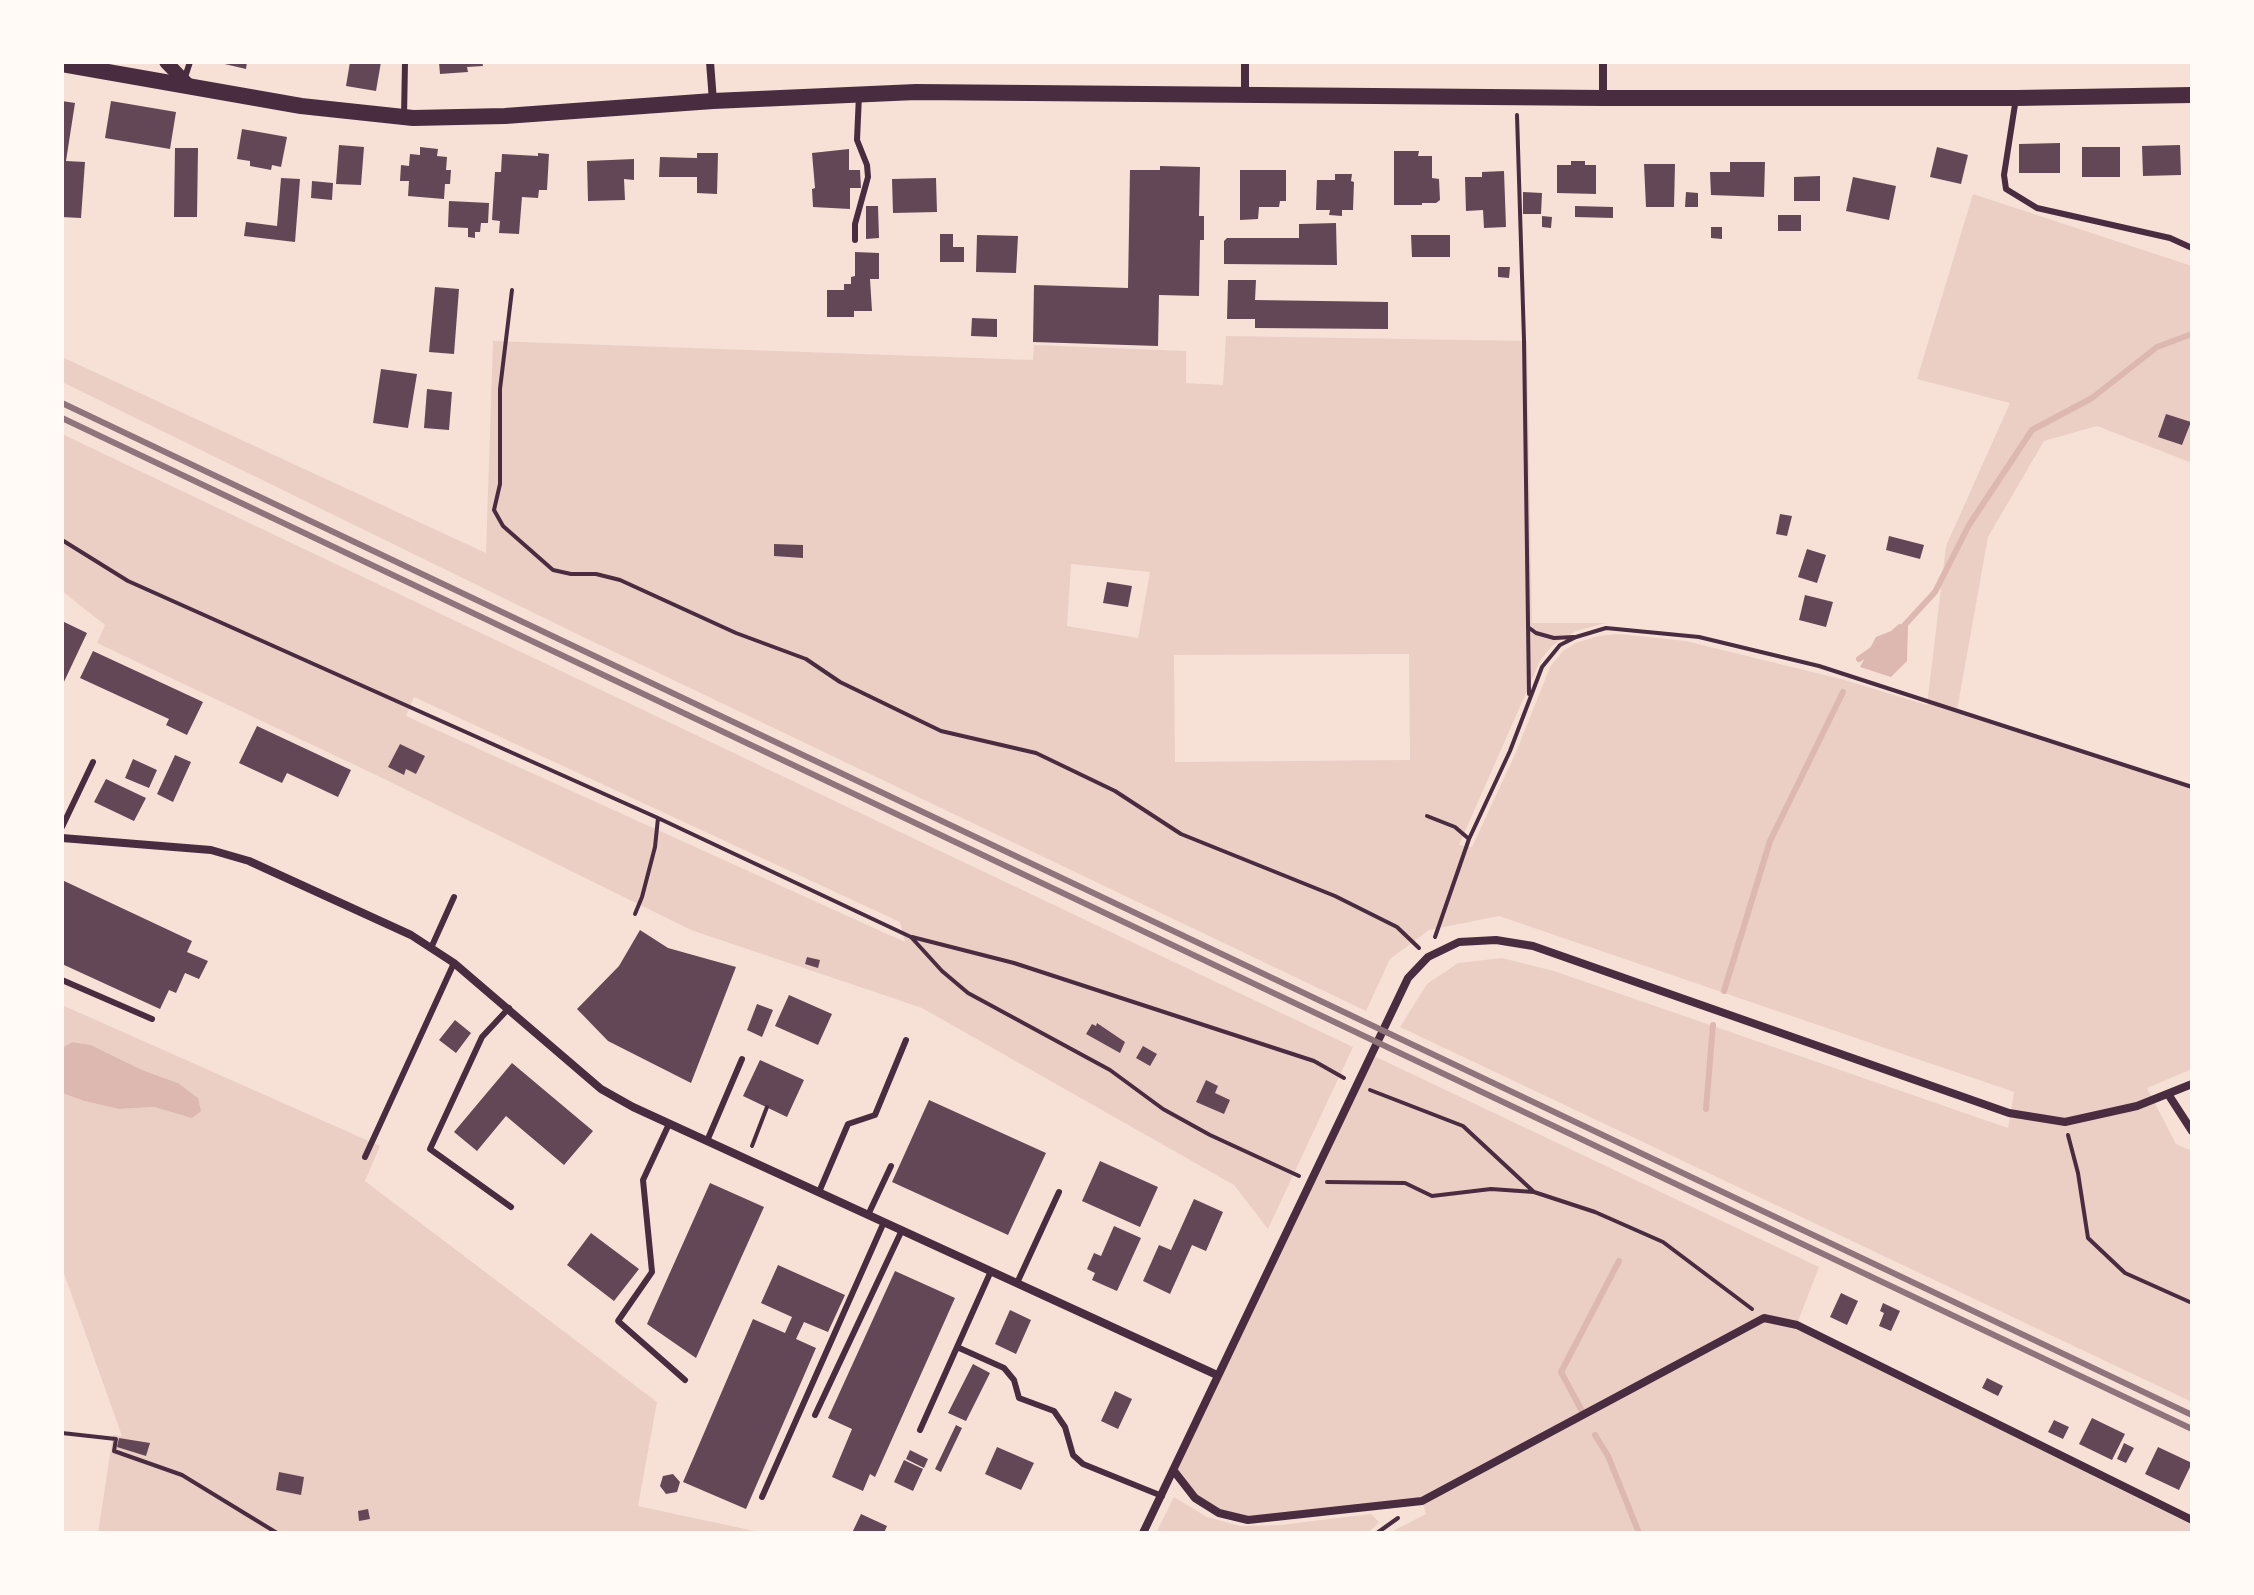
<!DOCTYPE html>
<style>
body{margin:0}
#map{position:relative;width:2254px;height:1595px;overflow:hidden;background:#f7e1d7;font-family:Lato,sans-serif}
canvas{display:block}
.frame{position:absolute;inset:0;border:64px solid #fffaf5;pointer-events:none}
</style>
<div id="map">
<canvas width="2254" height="1595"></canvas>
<div class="frame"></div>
</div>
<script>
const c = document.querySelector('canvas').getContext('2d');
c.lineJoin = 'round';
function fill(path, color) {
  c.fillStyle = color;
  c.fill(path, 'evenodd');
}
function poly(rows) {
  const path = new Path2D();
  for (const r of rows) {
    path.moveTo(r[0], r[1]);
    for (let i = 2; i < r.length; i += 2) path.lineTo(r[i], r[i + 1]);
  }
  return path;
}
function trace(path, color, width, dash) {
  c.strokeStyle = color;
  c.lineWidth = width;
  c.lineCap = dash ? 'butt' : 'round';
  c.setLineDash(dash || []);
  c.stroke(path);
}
const green = poly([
 [1973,194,2192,266,2192,463,2097,426,2044,441,1988,537,1957,710,2192,787,2192,1069,2147,1088,2176,1144,2192,1151,2192,1402,1400,1027,1427,984,1458,963,1502,958,1554,971,2008,1128,2014,1092,1499,916,1429,930,1390,959,1366,1011,579,635,62,382,62,357,486,553,493,341,1033,360,1034,345,1186,351,1186,383,1223,385,1226,336,1527,341,1532,623,1606,623,1576,631,1553,645,1541,659,1459,845,1472,847,1517,750,1550,667,1563,651,1576,643,1598,636,1619,634,1686,641,1841,679,1927,705,1946,546,2010,403,1917,379],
 [1071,564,1150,572,1138,638,1067,626],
 [1409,654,1410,760,1175,762,1174,655],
 [62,434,1353,1047,1268,1229,1234,1185,922,1008,691,930,378,776,97,643,105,625,62,591],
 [414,697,900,922,905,942,406,716],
 [62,1005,380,1146,365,1181,657,1402,638,1506,764,1533,98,1533,113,1435,122,1436,62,1268,62,1093,84,1101,119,1109,154,1107,166,1110,178,1083,142,1070,91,1045,72,1042,62,1048],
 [1374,1056,1819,1267,1797,1324,1907,1383,2192,1525,2192,1533,1389,1533,1426,1514,1422,1501,1248,1519,1219,1512,1196,1497,1177,1471],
 [1174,1497,1207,1517,1240,1526,1280,1525,1371,1514,1379,1522,1368,1533,1156,1533]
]);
const water = poly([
 [1899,624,1908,626,1907,661,1891,677,1860,667,1876,637,1891,631],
 [72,1042,91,1045,142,1070,178,1083,198,1098,201,1111,192,1118,154,1107,119,1109,84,1101,62,1093,62,1048]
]);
const stream = poly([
 [1900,630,1935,592,1969,525,2032,430,2092,398,2157,347,2192,334],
 [1859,659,1872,650],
 [1724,991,1770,841,1843,692],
 [1706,1109,1713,1025],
 [1582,1411,1561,1372,1619,1261],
 [1595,1435,1608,1456,1639,1533]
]);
const building = poly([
 [216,62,247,62,246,69],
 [350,62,381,62,376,91,346,86],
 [439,62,482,62,483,66,467,67,468,72,440,74],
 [62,101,75,103,66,161,85,162,81,218,62,217],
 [111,101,176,112,170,149,105,138],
 [242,129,287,137,281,167,272,165,271,170,250,166,250,161,237,159],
 [2060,143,2060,173,2019,173,2019,144],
 [339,145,364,147,361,185,336,184],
 [2180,145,2181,175,2143,176,2142,146],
 [420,147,438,149,437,156,447,157,446,170,451,170,450,184,445,184,444,199,408,196,409,181,400,181,401,165,409,166,410,154,420,155],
 [1937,147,1968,155,1961,184,1930,177],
 [2082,147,2120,147,2120,177,2082,177],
 [175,148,198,148,197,217,174,217],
 [849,149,849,170,860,170,861,188,850,188,850,209,813,207,812,189,815,188,812,153],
 [1394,151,1419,151,1418,156,1432,156,1432,178,1439,179,1440,200,1436,203,1422,203,1422,205,1394,205],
 [538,153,549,154,547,190,539,190,538,198,522,197,519,234,499,233,500,221,492,220,495,172,501,172,502,154,538,156],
 [697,153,718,153,717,194,697,193,697,177,659,177,660,157,697,158],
 [634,159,634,180,624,179,625,200,588,201,587,161],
 [1571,161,1585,161,1585,165,1596,165,1596,194,1557,193,1557,165,1571,165],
 [1730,162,1765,162,1764,197,1711,195,1710,172,1730,172],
 [1644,164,1675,164,1674,207,1646,207],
 [1160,166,1200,167,1199,216,1204,216,1204,240,1200,240,1199,296,1159,295,1158,346,1033,342,1034,285,1128,288,1130,170,1160,170],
 [1240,170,1286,170,1286,201,1280,201,1279,207,1259,207,1258,219,1240,220],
 [1504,171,1506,227,1484,228,1483,210,1466,211,1465,177,1482,177,1482,172],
 [1335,174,1352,174,1351,181,1354,182,1353,210,1342,210,1342,216,1329,215,1330,210,1316,210,1317,180,1335,180],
 [1820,176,1820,201,1794,201,1794,177],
 [1853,177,1896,186,1889,220,1846,211],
 [281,178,300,179,295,242,244,236,246,222,277,226],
 [936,178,937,212,893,213,892,179],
 [312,181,333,183,332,200,311,198],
 [1523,192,1542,193,1541,214,1523,214],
 [1686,192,1698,193,1698,207,1685,207],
 [449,201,489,203,488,223,481,223,480,232,475,232,475,238,468,237,468,228,448,227],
 [866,206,878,206,879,238,866,239],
 [1575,206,1613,207,1613,218,1575,217],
 [1778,215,1801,215,1801,231,1778,231],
 [1542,216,1552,217,1551,228,1542,227],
 [1336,223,1337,265,1224,264,1224,241,1227,238,1299,238,1299,224],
 [1711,227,1722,227,1722,239,1711,238],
 [940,234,953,234,953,247,964,247,964,262,940,262],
 [977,235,1018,236,1016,273,976,272],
 [1411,235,1450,235,1450,257,1412,257],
 [855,252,879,253,879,279,870,279,872,311,854,311,854,317,827,317,827,290,844,290,844,284,851,284,851,277,855,276],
 [1498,267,1510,267,1509,278,1498,277],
 [1228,280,1256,280,1255,300,1388,302,1388,329,1255,328,1255,319,1227,319],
 [435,287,459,289,454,354,429,352],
 [972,318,997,319,997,337,971,336],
 [381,369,417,374,408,428,373,423],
 [427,389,452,392,449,430,424,428],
 [2166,414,2191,422,2182,445,2158,437],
 [1780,514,1792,516,1787,536,1776,534],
 [1889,536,1924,545,1920,559,1886,550],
 [774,544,803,545,803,558,774,556],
 [1807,549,1826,555,1817,583,1798,577],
 [1107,582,1132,586,1128,607,1103,603],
 [1805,595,1833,602,1826,627,1799,620],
 [62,621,87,633,62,686],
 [93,651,203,702,187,735,166,725,169,719,80,678],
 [257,726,351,770,338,797,287,773,282,783,239,763],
 [400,744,425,756,416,774,406,769,404,775,388,767],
 [175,755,191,762,173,802,157,794],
 [133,759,157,770,149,788,125,778],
 [106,779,146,798,134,821,94,802],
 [62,880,192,941,187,952,208,961,199,979,185,973,176,993,169,990,160,1009,62,964],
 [640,930,668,948,736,967,691,1083,608,1041,577,1009,619,966],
 [807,957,820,960,818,968,805,964],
 [789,995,832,1014,818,1045,775,1026],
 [757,1004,773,1010,762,1037,747,1030],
 [455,1020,471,1033,456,1053,439,1040],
 [1097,1023,1125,1042,1120,1053,1086,1034,1092,1024,1096,1026],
 [1143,1046,1157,1054,1150,1066,1136,1058],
 [760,1060,804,1080,787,1117,743,1096],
 [512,1063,593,1131,564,1165,506,1116,477,1151,454,1132],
 [1206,1080,1218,1086,1215,1093,1230,1100,1224,1114,1196,1102],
 [929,1100,1046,1153,1008,1235,892,1182],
 [1100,1161,1158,1187,1140,1227,1082,1201],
 [710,1183,764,1207,696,1358,647,1324],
 [1194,1199,1223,1212,1206,1251,1192,1245,1170,1294,1143,1281,1159,1245,1171,1250],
 [1114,1226,1141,1238,1117,1291,1092,1280,1095,1273,1087,1269,1094,1253,1101,1256],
 [591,1233,639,1269,614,1301,567,1265],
 [778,1265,845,1295,828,1332,804,1322,796,1339,816,1348,746,1509,683,1482,753,1319,785,1333,792,1317,761,1303],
 [895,1271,955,1298,875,1477,870,1474,863,1491,832,1477,852,1429,828,1418],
 [1841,1293,1858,1301,1847,1325,1830,1317],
 [1883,1303,1900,1311,1891,1331,1879,1326,1884,1313,1880,1311],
 [1010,1310,1031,1320,1016,1354,995,1344],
 [973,1364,990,1373,966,1421,948,1413],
 [1987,1378,2003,1386,1998,1396,1982,1388],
 [1115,1391,1132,1399,1118,1429,1101,1421],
 [2092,1418,2125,1434,2112,1460,2079,1444],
 [2054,1420,2069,1427,2063,1439,2048,1432],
 [956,1425,962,1428,941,1472,935,1469],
 [119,1438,150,1443,146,1456,117,1447],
 [2124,1443,2134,1448,2126,1463,2117,1459],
 [997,1447,1034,1463,1021,1490,985,1474],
 [2158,1447,2192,1463,2179,1490,2145,1474],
 [910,1450,928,1459,924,1468,906,1459],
 [904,1460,923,1469,913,1491,894,1482],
 [279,1472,304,1477,301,1495,276,1490],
 [673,1474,680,1482,677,1492,666,1494,660,1486,663,1476],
 [368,1509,370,1519,359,1521,358,1511],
 [861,1514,887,1526,884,1533,852,1533]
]);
const path = poly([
 [1517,115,1524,340,1529,694],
 [512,290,500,389,500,484,494,510,503,526,553,570,571,574,596,574,620,580,736,633,806,659,840,682,941,731,1036,753,1115,791,1181,834,1335,896,1397,927,1419,948],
 [62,540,128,581,658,818,911,937,942,971,968,993,1110,1070,1163,1109,1210,1135,1299,1176],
 [1528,627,1536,633,1554,638,1574,637],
 [1427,816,1455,827,1469,839],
 [635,914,642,897,655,847,658,818],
 [912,937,1014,963,1314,1061,1344,1078],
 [1435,937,1469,839,1510,751,1542,667,1560,645,1576,637,1606,628,1699,637,1819,666,2192,787],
 [1370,1090,1463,1126,1534,1192,1595,1212,1663,1242,1752,1309],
 [2068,1135,2078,1173,2088,1238,2125,1273,2192,1303],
 [752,1146,767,1107],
 [1327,1182,1405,1183,1432,1196,1491,1189,1534,1192],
 [62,1433,116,1439,114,1451,182,1475,277,1533],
 [1377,1533,1398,1518]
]);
const service = poly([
 [185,77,190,62],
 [2016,98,2004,175,2006,189,2037,208,2170,238,2192,248],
 [404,117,405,62],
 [855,240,855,224,868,177,867,165,857,140,859,95],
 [62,827,93,762],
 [431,948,454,897],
 [62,980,152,1019],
 [509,1008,482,1037,430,1149,511,1207],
 [669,1124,643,1180,652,1272,618,1321,685,1380],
 [707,1141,742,1059],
 [365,1157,454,963],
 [819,1192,848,1124,875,1115,906,1040],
 [868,1215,891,1166],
 [1017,1283,1059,1192],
 [957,1347,1004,1368,1014,1380,1019,1398,1054,1411,1065,1427,1073,1455,1083,1464,1162,1496],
 [815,1415,902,1230],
 [920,1430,991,1271],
 [762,1497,884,1222]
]);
const minor = poly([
 [710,62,713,101],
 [1245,62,1245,94],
 [1603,62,1603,97],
 [62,838,211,850,249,861,411,935,454,963,601,1089,633,1107,1217,1375],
 [2168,1094,2192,1131],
 [1174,1471,1195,1498,1219,1513,1248,1520,1422,1501,1764,1318,1797,1325,2192,1520],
 [1143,1533,1408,978,1428,957,1459,942,1496,940,1533,946,2009,1113,2065,1122,2137,1106,2192,1084]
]);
const tertiary = poly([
 [166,62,190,87]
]);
const secondary = poly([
 [62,64,301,106,413,118,505,116,713,101,916,92,1603,98,2016,98,2192,95]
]);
const rail = poly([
 [62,403,2192,1415],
 [62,418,2192,1429]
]);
fill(green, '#ebcfc5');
fill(water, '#dcb8b0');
trace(stream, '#dcb8b0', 6);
fill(building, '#644757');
trace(path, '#4a2c40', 4);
trace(service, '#4a2c40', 6);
trace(minor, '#4a2c40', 8);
trace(tertiary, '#4a2c40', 14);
trace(secondary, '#4a2c40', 16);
trace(rail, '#8f747c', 6);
</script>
